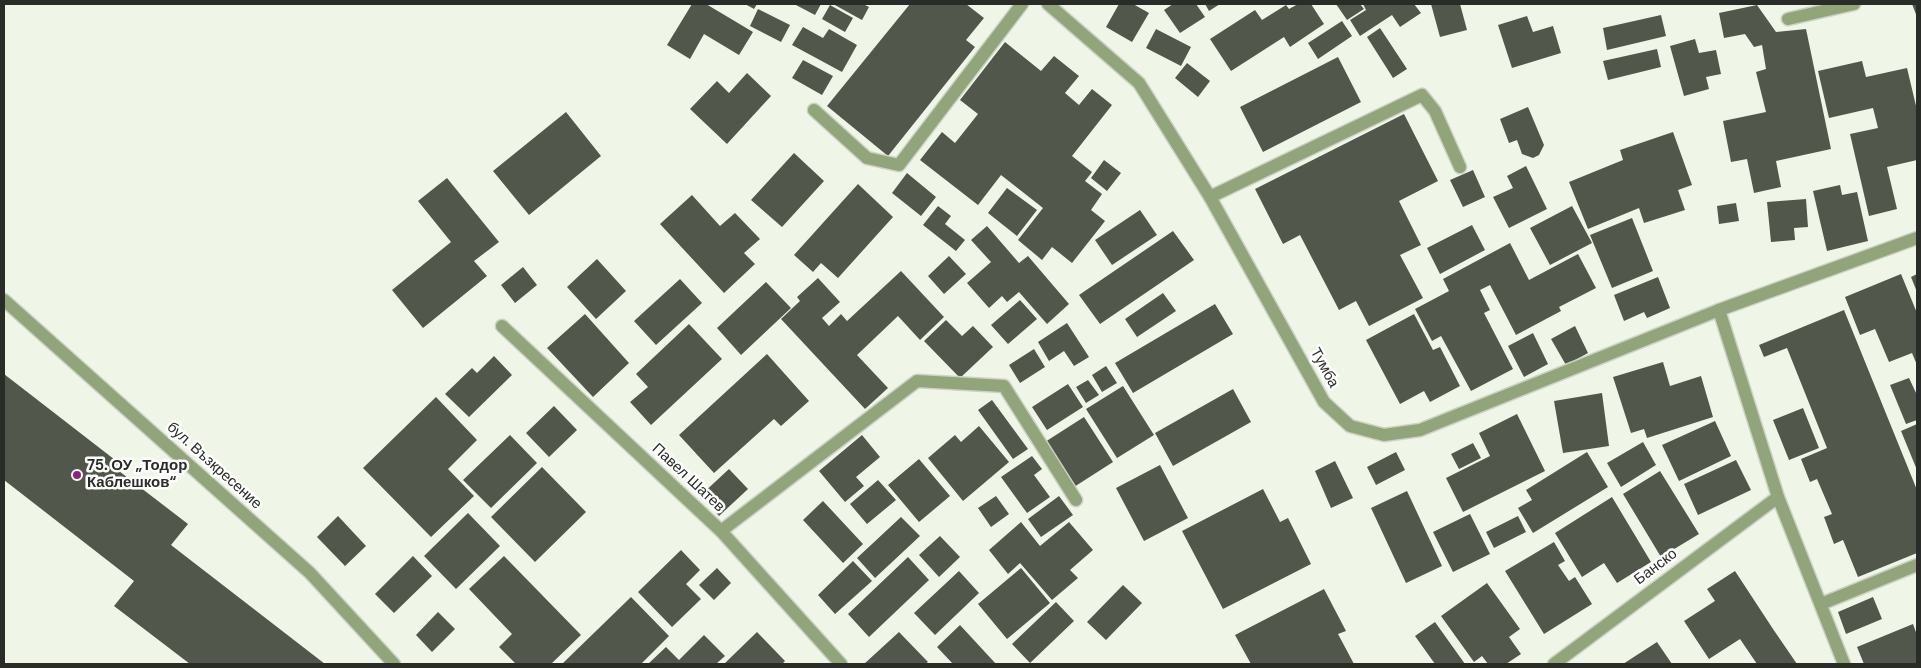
<!DOCTYPE html>
<meta charset="utf-8">
<style>
body{margin:0}
#map{position:relative;width:1921px;height:668px;overflow:hidden;background:#eff6e7;font-family:"DM Sans",sans-serif}
canvas{display:block}
.frame{position:absolute;inset:0;border:5px solid #2a2c27;pointer-events:none}
</style>
<div id="map">
<canvas width="1921" height="668"></canvas>
<div class="frame"></div>
</div>
<script>
const c = document.querySelector('canvas').getContext('2d');
c.lineJoin = 'round';
function fill(path, color) {
  c.fillStyle = color;
  c.fill(path, 'evenodd');
}
function poly(rows) {
  const path = new Path2D();
  for (const r of rows) {
    path.moveTo(r[0], r[1]);
    for (let i = 2; i < r.length; i += 2) path.lineTo(r[i], r[i + 1]);
  }
  return path;
}
function trace(path, color, width, dash) {
  c.strokeStyle = color;
  c.lineWidth = width;
  c.lineCap = dash ? 'butt' : 'round';
  c.setLineDash(dash || []);
  c.stroke(path);
}
function write(font, color, halo, rows, align = 'center') {
  c.font = font + ' "DM Sans",sans-serif';
  c.lineWidth = 5;
  c.setLineDash([]);
  c.textBaseline = 'middle';
  c.strokeStyle = halo;
  c.fillStyle = color;
  for (const [text, x, y, turn = 0] of rows) {
    c.save();
    c.translate(x, y);
    c.rotate((+turn || 0) * Math.PI / 180);
    c.textAlign = isNaN(turn) ? turn : align;
    if (halo) c.strokeText(text, 0, 0);
    c.fillText(text, 0, 0);
    c.restore();
  }
}
const building = poly([
 [692,4,706,4,753,32,739,55,704,34,690,59,667,45],
 [745,4,757,4,754,9],
 [794,4,821,4,815,15],
 [833,4,863,4,869,7,862,20],
 [910,4,966,4,984,18,966,40,975,47,888,156,827,106],
 [1119,4,1133,4,1149,13,1132,42,1106,27],
 [1173,4,1196,4,1205,17,1180,33,1164,10],
 [1205,4,1220,4,1209,11],
 [1298,4,1311,4,1324,24,1290,47,1284,37,1231,71,1210,39,1255,10,1262,20,1286,5,1289,9],
 [1336,4,1360,4,1364,9,1347,20],
 [1363,4,1414,4,1421,13,1400,27,1392,15,1360,36,1350,20,1366,10],
 [1431,4,1460,4,1467,30,1440,37],
 [1912,4,1917,4,1917,17],
 [830,5,853,18,845,32,822,19],
 [1757,5,1776,32,1806,29,1831,149,1776,161,1781,187,1754,193,1747,159,1731,162,1723,121,1766,112,1756,72,1766,69,1762,45,1754,47,1745,34,1724,38,1719,13],
 [758,9,790,25,781,42,750,26],
 [1661,15,1666,36,1607,50,1603,28],
 [1527,16,1533,32,1553,26,1561,53,1512,68,1498,25],
 [1342,21,1352,36,1318,59,1308,43],
 [803,27,823,38,829,29,857,45,842,72,792,45],
 [1380,28,1407,69,1393,78,1367,37],
 [1156,29,1191,47,1181,66,1146,48],
 [1695,39,1699,53,1716,50,1721,74,1706,77,1709,89,1684,96,1670,46],
 [1005,42,1041,71,1054,56,1079,76,1065,93,1079,105,1092,89,1112,105,1072,156,1092,172,1085,181,1102,194,1091,210,1105,221,1072,263,1052,247,1042,260,1018,240,1043,208,1001,175,978,205,920,160,942,132,955,143,978,114,960,100],
 [1657,49,1661,67,1608,80,1603,61],
 [1338,57,1361,102,1263,152,1240,107],
 [803,60,833,76,822,95,792,78],
 [1862,61,1866,77,1907,68,1917,110,1917,160,1887,167,1897,209,1869,216,1850,134,1878,128,1873,108,1829,118,1818,71],
 [1187,63,1210,81,1198,97,1175,78],
 [747,73,771,96,727,144,690,109,717,81,729,93],
 [1528,107,1544,145,1539,155,1533,158,1522,154,1517,140,1509,143,1500,119],
 [566,112,601,156,529,215,493,171],
 [1404,114,1438,181,1399,201,1421,245,1400,255,1423,298,1369,326,1356,301,1339,310,1300,235,1283,244,1255,189],
 [1673,132,1692,185,1678,190,1685,210,1644,223,1639,208,1588,229,1569,182,1623,160,1620,150],
 [794,153,824,181,782,227,751,200],
 [1104,160,1121,173,1107,191,1091,178],
 [1526,166,1547,209,1509,228,1493,197,1513,188,1507,176],
 [1473,170,1485,197,1463,207,1450,180],
 [907,173,936,197,921,216,892,193],
 [447,178,499,242,474,261,487,276,423,328,392,290,451,242,418,201],
 [858,184,893,217,838,278,821,263,813,272,794,255],
 [1840,185,1842,195,1857,192,1868,241,1827,251,1813,191],
 [1007,188,1037,210,1017,236,988,213],
 [692,195,720,226,735,213,760,239,744,253,755,264,724,293,660,224],
 [1806,199,1808,227,1794,228,1795,240,1771,242,1767,202],
 [1736,203,1739,221,1719,224,1717,206],
 [938,206,951,216,945,224,965,240,956,251,923,225],
 [1572,206,1592,243,1550,265,1530,228],
 [1140,210,1157,235,1112,265,1095,240],
 [1632,218,1653,271,1612,288,1590,235],
 [1472,225,1485,250,1440,274,1427,248],
 [987,226,1019,263,1028,256,1069,304,1047,324,1019,292,1007,302,1002,296,989,308,967,283,991,262,971,240],
 [1173,231,1194,260,1100,324,1079,295],
 [1510,243,1529,280,1578,254,1596,288,1559,307,1561,311,1516,335,1490,285,1480,290,1490,310,1484,313,1513,369,1471,391,1441,336,1432,341,1415,309,1449,291,1443,279],
 [949,256,966,274,944,294,928,276],
 [597,259,626,291,596,319,567,287],
 [523,267,537,285,515,303,501,285],
 [901,271,944,317,920,340,898,316,857,355,888,388,865,409,781,319,800,301,797,297,818,278,840,302,822,318,829,326,841,314,847,321],
 [1901,274,1917,313,1917,365,1912,353,1889,362,1875,329,1860,335,1845,297],
 [1917,274,1917,292,1911,277],
 [1658,277,1670,308,1647,318,1644,312,1624,321,1614,295],
 [680,279,702,303,656,345,634,321],
 [766,282,791,308,741,355,717,328],
 [1163,293,1176,311,1137,337,1125,319],
 [1020,300,1037,319,1008,344,991,325],
 [1215,304,1233,334,1133,393,1115,363],
 [1844,310,1917,490,1917,553,1858,577,1843,540,1834,544,1824,517,1832,514,1817,479,1810,482,1801,459,1827,448,1787,348,1764,357,1759,345],
 [585,314,629,363,593,397,547,348],
 [1414,314,1433,350,1440,347,1460,386,1430,402,1424,391,1400,404,1366,340],
 [946,320,962,336,973,326,993,347,960,378,924,341],
 [1067,323,1089,357,1074,366,1064,351,1049,361,1038,342],
 [689,324,722,359,651,425,630,402,648,387,636,374],
 [1575,326,1588,353,1566,365,1551,339],
 [1533,333,1548,364,1524,377,1508,346],
 [1034,349,1045,367,1020,383,1009,365],
 [767,354,809,401,781,426,774,419,714,473,679,435],
 [494,356,512,375,469,417,445,394,472,368,477,373],
 [1663,362,1670,386,1701,376,1713,417,1647,438,1644,429,1631,433,1613,377],
 [1106,366,1117,383,1102,392,1092,375],
 [4,374,119,463,115,468,188,524,171,545,325,664,190,664,114,606,134,581,4,480],
 [1909,378,1917,395,1917,420,1906,424,1890,385],
 [1088,380,1099,395,1086,403,1076,387],
 [1068,384,1083,407,1047,430,1032,407],
 [1123,386,1154,435,1117,458,1086,409],
 [1233,389,1251,422,1173,466,1155,433],
 [1602,393,1609,446,1563,453,1554,401],
 [436,397,477,440,448,469,474,496,431,537,363,468],
 [992,400,1028,449,1013,459,978,410],
 [554,406,577,430,549,457,526,433],
 [1803,408,1819,448,1789,460,1773,420],
 [1517,414,1545,471,1463,512,1446,478,1490,456,1479,433],
 [1084,417,1113,462,1074,487,1045,442],
 [1715,421,1731,456,1679,481,1662,445],
 [1917,424,1917,470,1901,431],
 [979,426,1009,462,963,501,928,458,955,435,961,442],
 [510,435,537,463,491,508,463,480],
 [862,435,880,457,856,477,864,486,845,502,819,471],
 [1643,442,1656,465,1621,487,1607,463],
 [1473,443,1481,458,1459,469,1451,454],
 [1396,452,1405,470,1376,485,1367,467],
 [1587,452,1608,487,1533,533,1518,508,1532,500,1526,490],
 [1032,456,1042,469,1034,475,1050,497,1027,513,1001,477],
 [919,459,950,496,919,522,888,485],
 [1736,460,1751,490,1698,515,1684,484],
 [1335,461,1353,498,1331,508,1315,471],
 [1160,465,1188,518,1144,541,1116,488],
 [542,467,586,512,535,562,491,517],
 [729,469,748,489,719,516,701,495],
 [1660,471,1699,534,1661,557,1623,494],
 [878,480,896,500,867,524,850,504],
 [1263,489,1280,522,1288,518,1311,564,1223,609,1182,531],
 [1407,491,1442,566,1406,583,1371,508],
 [996,496,1009,514,991,527,978,508],
 [1059,496,1073,515,1041,537,1028,519],
 [1612,497,1651,562,1617,583,1604,563,1582,577,1555,533],
 [823,501,863,544,843,563,803,520],
 [468,513,500,546,456,589,424,556],
 [1470,514,1490,554,1453,572,1433,532],
 [338,516,366,546,345,566,317,537],
 [1518,516,1526,532,1494,548,1486,532],
 [901,517,920,536,875,578,857,558],
 [1021,522,1040,546,1069,522,1093,550,1070,570,1078,578,1052,600,1020,563,1008,574,989,550],
 [940,536,960,557,939,577,919,555],
 [1554,542,1565,561,1558,565,1569,581,1575,577,1592,604,1544,634,1505,571],
 [681,550,700,570,686,584,701,599,672,627,638,592],
 [413,556,432,576,394,613,375,594],
 [504,556,581,635,551,664,516,664,499,647,512,634,469,589],
 [908,557,929,580,869,637,848,614],
 [853,561,872,581,835,614,818,595],
 [717,568,731,583,714,600,699,585],
 [1021,568,1050,603,1007,639,978,604],
 [959,571,979,593,935,635,914,613],
 [1735,571,1773,629,1797,664,1757,664,1740,639,1709,659,1684,621,1715,601,1707,589],
 [1487,583,1520,629,1509,637,1521,654,1506,664,1488,664,1482,656,1474,662,1441,616],
 [1123,585,1142,603,1106,640,1087,622],
 [1324,589,1346,631,1338,634,1354,664,1251,664,1235,635],
 [631,597,669,636,641,664,562,664],
 [1873,597,1882,619,1846,634,1838,612],
 [1056,602,1074,621,1030,663,1012,644],
 [438,612,455,629,432,652,416,635],
 [1435,622,1465,664,1435,664,1415,636],
 [1913,624,1917,635,1917,664,1864,664,1857,647],
 [960,625,996,664,953,664,937,647],
 [757,632,785,661,782,664,724,664],
 [899,632,928,662,925,664,864,664],
 [704,635,725,656,716,664,648,664,666,647,679,660],
 [1657,642,1672,664,1623,664]
]);
const service = poly([
 [814,110,867,158,899,165,1022,4],
 [1210,197,1422,95,1435,111,1460,167]
]);
const minor = poly([
 [1788,19,1854,4],
 [1719,310,1778,497,1844,664],
 [502,326,721,531,841,664],
 [721,531,917,381,1004,386,1076,500],
 [1821,604,1917,565],
 [1554,664,1778,497]
]);
const tertiary = poly([
 [1048,4,1139,83,1210,197,1324,402,1350,426,1384,435,1420,430,1719,310,1917,238],
 [4,300,310,573,394,664]
]);
const markers = [
 [77,475,5,"#941f7d"]
];
const streetNames = [
 ["Тумба",1324,368,61],
 ["бул. Възкресение",214,466,42],
 ["Павел Шатев",688,478,43],
 ["Банско",1656,567,-37]
];
const poiNames = [
 ["75. ОУ „Тодор",87,466],
 ["Каблешков“",87,483]
];
fill(building, '#51574a');
trace(service, '#ccd2c4', 15);
trace(minor, '#ccd2c4', 15);
trace(tertiary, '#ccd2c4', 15);
trace(service, '#91a47a', 12);
trace(minor, '#91a47a', 12);
trace(tertiary, '#91a47a', 12);
for (const [x, y, r, color] of markers) {
  const dot = new Path2D();
  dot.arc(x, y, r, 0, 2 * Math.PI);
  c.fillStyle = color;
  c.fill(dot);
  trace(dot, '#fff', 2);
}
write('15px', '#2a2c27', '#fff', streetNames);
write('bold 15px', '#2a2c27', '#fff', poiNames, 'left');
</script>
